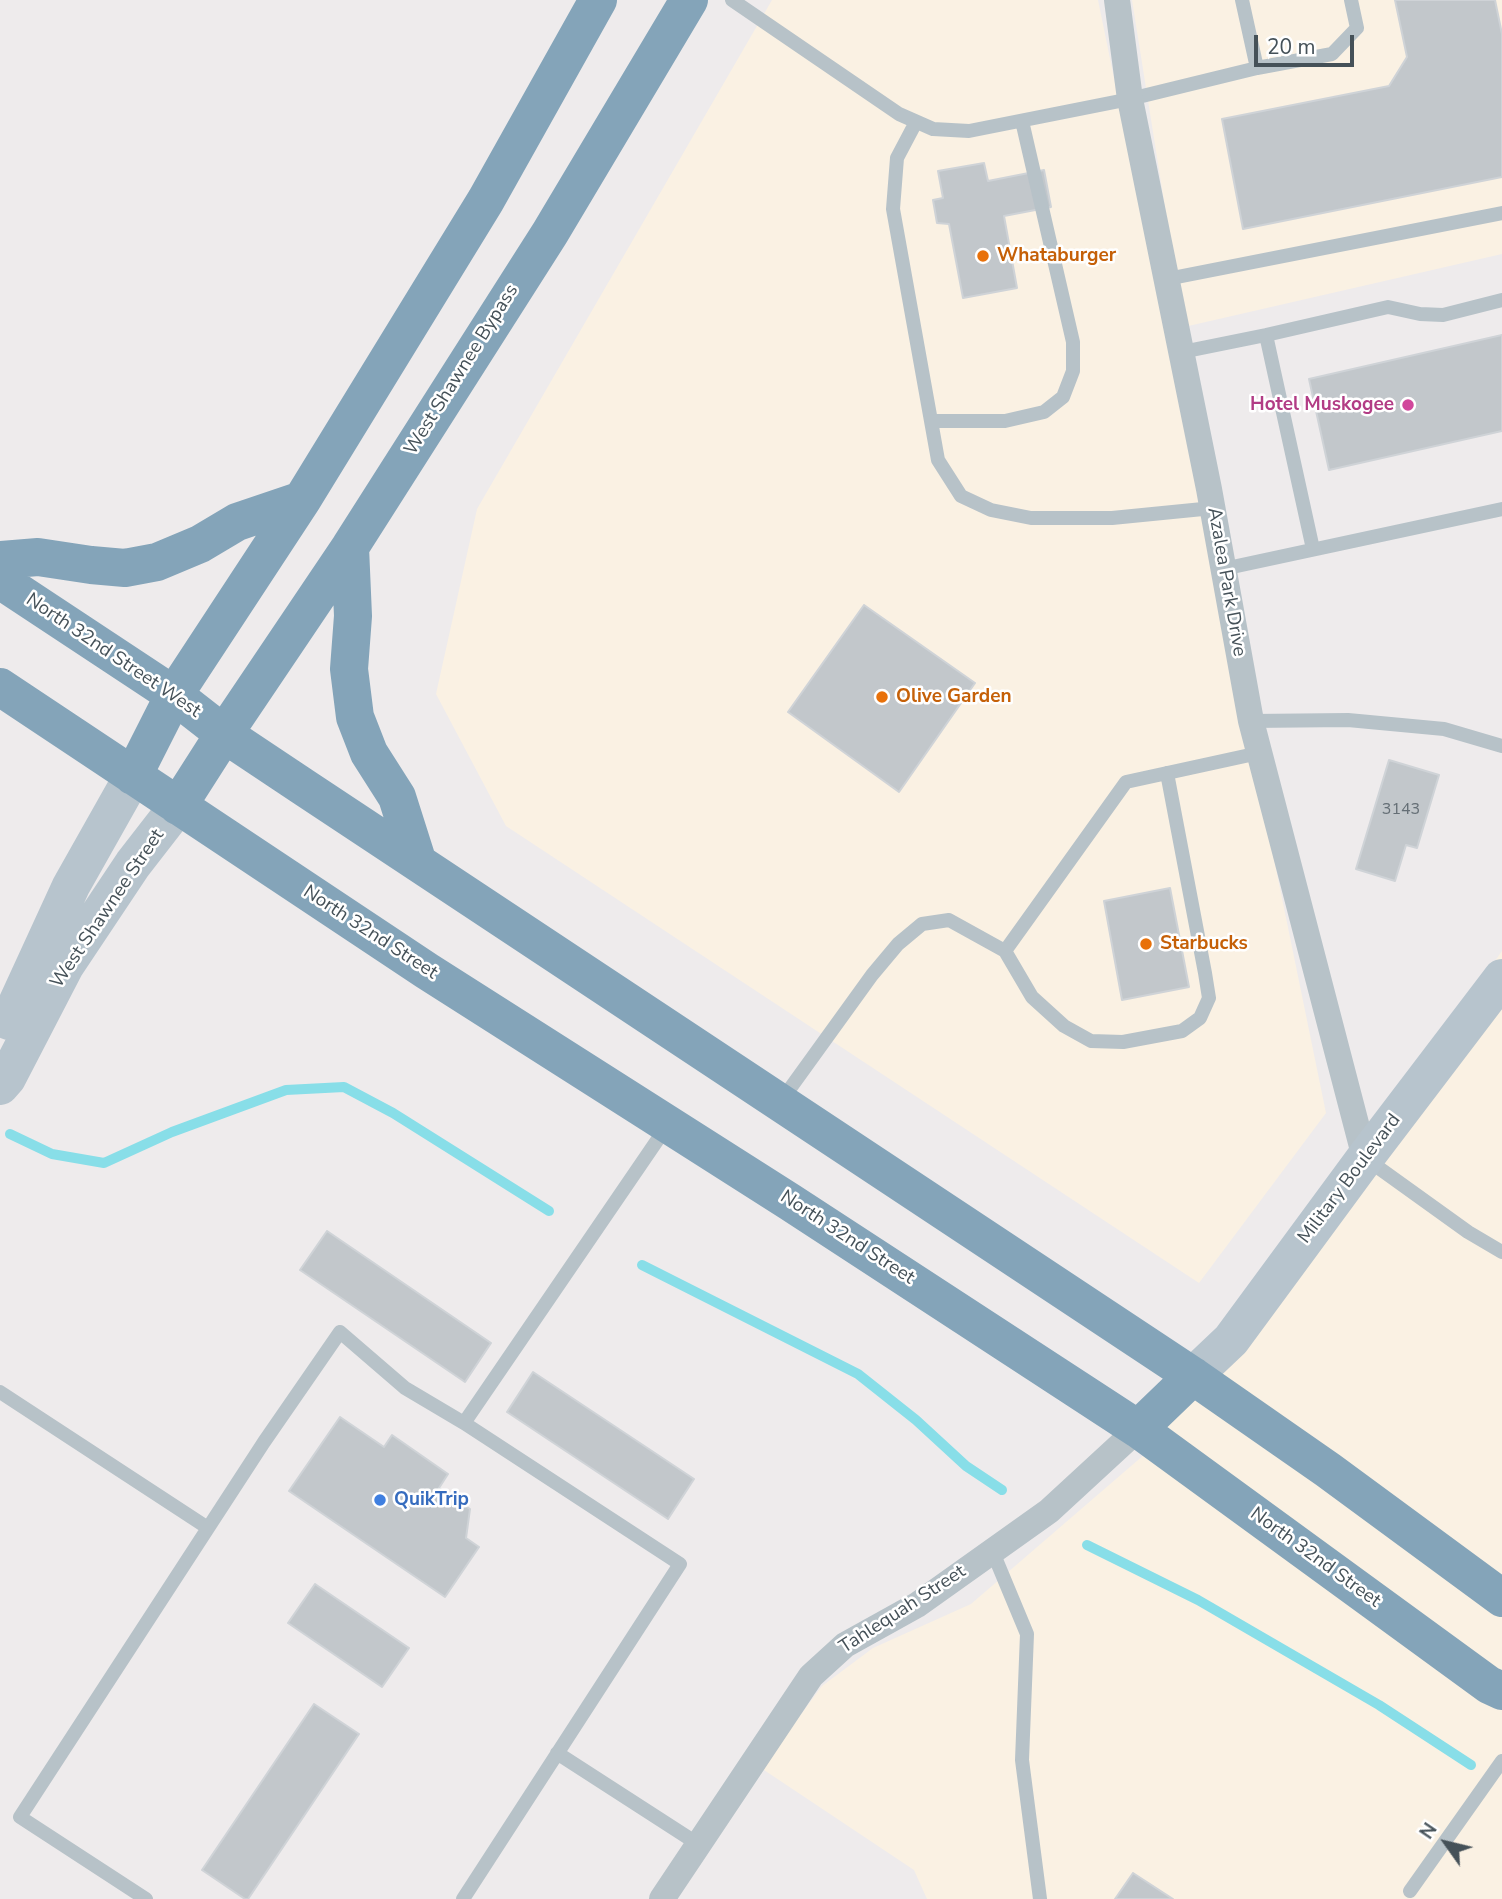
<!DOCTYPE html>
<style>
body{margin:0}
#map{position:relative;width:1502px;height:1899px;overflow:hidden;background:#eeebec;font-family:"Nunito Sans",sans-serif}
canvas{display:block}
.north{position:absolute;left:1411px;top:1808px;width:70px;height:70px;-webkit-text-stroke:5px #fff;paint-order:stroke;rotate:304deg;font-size:19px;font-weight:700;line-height:28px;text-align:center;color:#455158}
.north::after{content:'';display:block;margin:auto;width:24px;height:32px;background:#455158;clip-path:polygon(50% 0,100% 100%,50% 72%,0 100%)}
.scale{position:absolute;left:1254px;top:35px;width:100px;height:32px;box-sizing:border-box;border:4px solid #455158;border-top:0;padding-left:9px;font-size:21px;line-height:24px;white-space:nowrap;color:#455158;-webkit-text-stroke:5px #fff;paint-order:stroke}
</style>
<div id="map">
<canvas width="1502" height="1899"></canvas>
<div class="north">N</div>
<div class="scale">20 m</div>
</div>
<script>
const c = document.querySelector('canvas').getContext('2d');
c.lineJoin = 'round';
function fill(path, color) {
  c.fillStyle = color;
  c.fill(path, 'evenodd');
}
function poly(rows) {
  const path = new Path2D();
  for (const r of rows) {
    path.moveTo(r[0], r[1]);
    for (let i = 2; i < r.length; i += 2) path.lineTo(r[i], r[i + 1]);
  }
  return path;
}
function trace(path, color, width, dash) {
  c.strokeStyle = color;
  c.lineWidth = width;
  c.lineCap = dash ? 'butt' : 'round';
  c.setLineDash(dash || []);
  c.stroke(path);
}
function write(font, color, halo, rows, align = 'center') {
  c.font = font + ' "Nunito Sans",sans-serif';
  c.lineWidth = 5;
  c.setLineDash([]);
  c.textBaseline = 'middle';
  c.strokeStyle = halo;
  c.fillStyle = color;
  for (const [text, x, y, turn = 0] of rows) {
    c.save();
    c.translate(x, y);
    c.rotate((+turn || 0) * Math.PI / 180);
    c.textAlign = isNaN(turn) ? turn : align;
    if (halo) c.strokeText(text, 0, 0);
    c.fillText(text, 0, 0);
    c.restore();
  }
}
const commercial = poly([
 [772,0,1098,0,1326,1113,1199,1283,506,826,436,694,477,509],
 [1132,0,1502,0,1502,254,1184,327],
 [1502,951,1502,1899,927,1899,914,1870,761,1768,822,1686,873,1648,971,1604,1145,1454]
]);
const stream = poly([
 [10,1134,52,1154,104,1163,172,1132,286,1090,344,1087,393,1113,549,1211],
 [642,1265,858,1374,916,1420,966,1466,1002,1490],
 [1087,1545,1198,1600,1379,1705,1471,1765]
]);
const building = poly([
 [1395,0,1495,0,1502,34,1502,177,1243,229,1222,119,1389,86,1407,57,1395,0],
 [984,163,988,181,1044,170,1051,207,1004,216,1017,288,963,298,949,224,937,223,933,200,943,198,938,171,984,163],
 [1502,335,1502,431,1329,470,1309,379,1502,335],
 [864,605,975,683,899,792,788,712,864,605],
 [1389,760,1439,775,1417,848,1406,845,1395,881,1356,869,1389,760],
 [1170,888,1189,987,1122,1000,1104,901,1170,888],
 [327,1231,491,1343,465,1382,300,1270,327,1231],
 [533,1372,694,1479,668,1519,507,1412,533,1372],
 [340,1417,384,1447,392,1435,448,1474,439,1488,470,1509,466,1538,479,1547,445,1597,289,1491,340,1417],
 [315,1584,409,1648,382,1687,288,1623,315,1584],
 [314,1704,359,1734,248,1899,245,1899,202,1870,314,1704],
 [1133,1873,1173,1899,1115,1899,1133,1873]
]);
const lane = poly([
 [732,0,899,114,933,129,969,131,1130,99,1257,68,1332,54,1357,28,1351,0],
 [1242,0,1257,68],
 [916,122,897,158,893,209,938,460,961,496,991,510,1031,518,1112,518,1213,508],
 [1167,279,1502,213],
 [1266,335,1313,549],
 [1182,352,1266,335,1388,307,1420,314,1443,315,1502,300],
 [931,421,1005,421,1044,412,1063,397,1073,371,1073,342,1022,121],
 [1223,569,1502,509],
 [1251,721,1348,720,1444,729,1502,746],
 [1005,951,1032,997,1064,1026,1091,1041,1123,1042,1182,1031,1200,1018,1209,998,1205,973,1167,773],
 [781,1101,872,975,898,944,922,924,949,920,1005,951,1126,782,1259,753],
 [1365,1158,1468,1232,1502,1252],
 [0,1392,208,1528],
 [464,1423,667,1126],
 [992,1550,1027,1634,1022,1760,1040,1899],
 [557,1753,698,1844],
 [1410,1891,1502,1761],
 [146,1899,20,1817,264,1442,340,1332,405,1388,464,1423,680,1564,463,1899]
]);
const street = poly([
 [1117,0,1130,99,1209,489,1251,721,1365,1158],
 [662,1899,811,1676,845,1645,917,1605,1049,1511,1138,1429]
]);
const secondary = poly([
 [9,1021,71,886,133,776],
 [0,1086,7,1078,65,966,133,864,178,806],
 [1193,1376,1231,1340,1365,1158,1502,978]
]);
const highway = poly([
 [350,547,353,616,349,669,355,717,369,753,397,797,417,860],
 [0,560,38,557,91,565,125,568,157,562,200,544,237,522,302,500],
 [0,580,174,695,224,734,302,786,1193,1376,1328,1470,1502,1598],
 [0,687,427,971,790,1202,1138,1429,1489,1685,1502,1691],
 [133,776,174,695,302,500,486,200,598,0],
 [178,806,224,734,350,547,550,233,689,0],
 [1138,1429,1193,1376]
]);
const markers = [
 [983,256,7,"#e8710a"],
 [1408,405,7,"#d1479c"],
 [882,697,7,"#e8710a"],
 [1146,944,7,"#e8710a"],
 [380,1500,7,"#3f7fe0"]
];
const numberNames = [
 ["3143",1401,810]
];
const foodNames = [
 ["Whataburger",997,256],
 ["Olive Garden",896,697],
 ["Starbucks",1160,944]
];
const streetNames = [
 ["West Shawnee Bypass",462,370,-58],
 ["Azalea Park Drive",1226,582,80],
 ["North 32nd Street West",113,656,34],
 ["West Shawnee Street",108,909,-56],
 ["North 32nd Street",370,933,33],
 ["Military Boulevard",1350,1179,-53],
 ["North 32nd Street",847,1238,33],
 ["North 32nd Street",1315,1558,36],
 ["Tahlequah Street",903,1610,-33]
];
const hotelNames = [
 ["Hotel Muskogee",1394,405]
];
const shopNames = [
 ["QuikTrip",394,1500]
];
fill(commercial, '#faf1e3');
trace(stream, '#88dee8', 10);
fill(building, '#c2c7cb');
trace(building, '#cfd3d7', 2);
trace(lane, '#b7c2c8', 14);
trace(street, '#b7c2c8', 26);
trace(secondary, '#b7c4cd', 38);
trace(highway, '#84a4b9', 38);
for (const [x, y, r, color] of markers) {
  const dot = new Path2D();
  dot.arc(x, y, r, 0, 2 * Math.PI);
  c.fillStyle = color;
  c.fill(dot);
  trace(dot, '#fff', 2.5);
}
write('16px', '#646e75', null, numberNames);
write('bold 19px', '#c56008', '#fff', foodNames, 'left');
write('19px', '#455158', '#fff', streetNames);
write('bold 19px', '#b23c85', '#fff', hotelNames, 'right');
write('bold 19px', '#366cbe', '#fff', shopNames, 'left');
</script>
